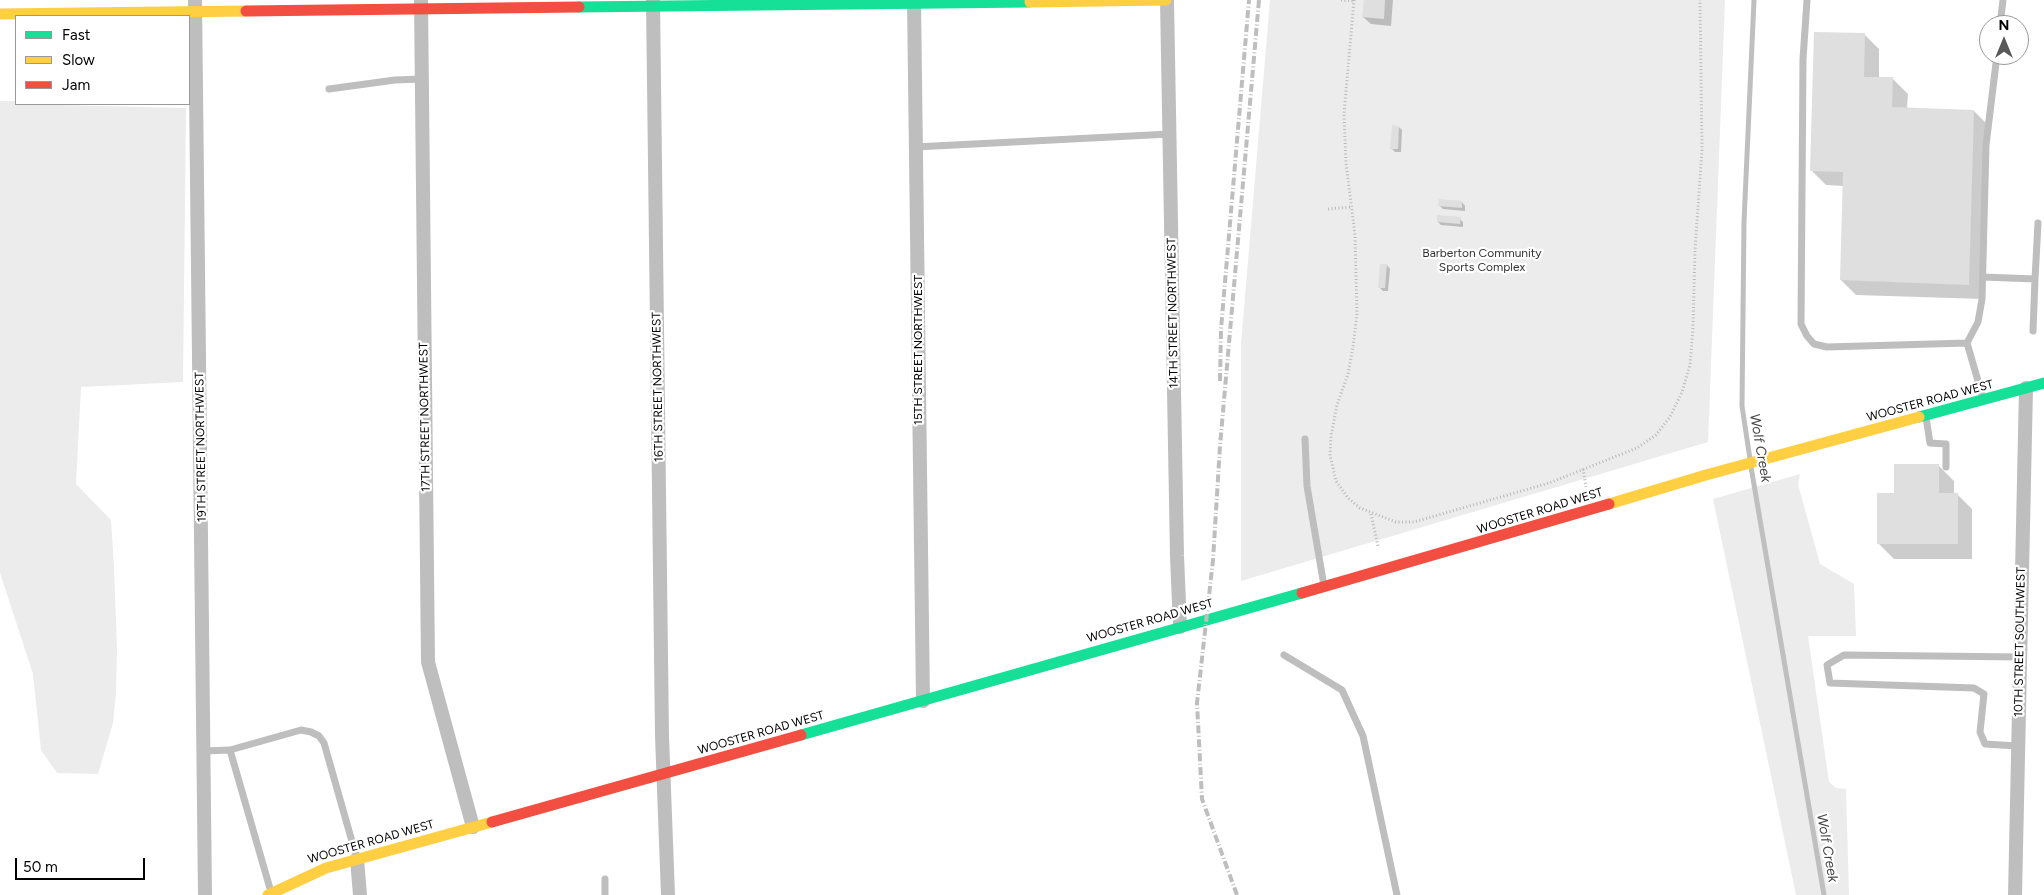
<!DOCTYPE html>
<style>
body{margin:0}
#map{position:relative;width:2044px;height:895px;overflow:hidden;background:#fff;font-family:Figtree,sans-serif}
canvas{display:block}
.legend{position:absolute;left:15px;top:15px;width:175px;height:90px;box-sizing:border-box;background:#fff;border:1px solid #999;margin:0;padding:6px 9px;list-style:none;font-size:15px;color:#000}
.legend li{display:flex;align-items:center;gap:10px;height:25px}
.legend b{width:25px;border:1px solid #999}
.north{position:absolute;left:1979px;top:15px;width:50px;height:50px;box-sizing:border-box;background:#fff;border:1px solid #999;border-radius:50%;rotate:0deg;font-size:14px;font-weight:700;line-height:20px;text-align:center;color:#000}
.north::after{content:'';display:block;margin:auto;width:18px;height:22px;background:#595959;clip-path:polygon(50% 0,100% 100%,50% 72%,0 100%)}
.scale{position:absolute;left:15px;top:858px;width:130px;height:22px;box-sizing:border-box;border:2px solid #000;border-top:0;padding-left:6px;font-size:15px;line-height:18px;white-space:nowrap;color:#000;-webkit-text-stroke:4px #fff;paint-order:stroke}
</style>
<div id="map">
<canvas width="2044" height="895"></canvas>
<ul class="legend">
<li><b style="height:6px;background:#16e098"></b>Fast</li>
<li><b style="height:6px;background:#ffcf43"></b>Slow</li>
<li><b style="height:6px;background:#f24e42"></b>Jam</li>
</ul>
<div class="north">N</div>
<div class="scale">50 m</div>
</div>
<script>
const c = document.querySelector('canvas').getContext('2d');
c.lineJoin = 'round';
function fill(path, color) {
  c.fillStyle = color;
  c.fill(path, 'evenodd');
}
function poly(rows) {
  const path = new Path2D();
  for (const r of rows) {
    path.moveTo(r[0], r[1]);
    for (let i = 2; i < r.length; i += 2) path.lineTo(r[i], r[i + 1]);
  }
  return path;
}
function trace(path, color, width, dash) {
  c.strokeStyle = color;
  c.lineWidth = width;
  c.lineCap = dash ? 'butt' : 'round';
  c.setLineDash(dash || []);
  c.stroke(path);
}
function write(font, color, halo, rows, align = 'center') {
  c.font = font + ' Figtree,sans-serif';
  c.lineWidth = 4.5;
  c.setLineDash([]);
  c.textBaseline = 'middle';
  c.strokeStyle = halo;
  c.fillStyle = color;
  for (const [text, x, y, turn = 0] of rows) {
    c.save();
    c.translate(x, y);
    c.rotate((+turn || 0) * Math.PI / 180);
    c.textAlign = isNaN(turn) ? turn : align;
    if (halo) c.strokeText(text, 0, 0);
    c.fillText(text, 0, 0);
    c.restore();
  }
}
const green = poly([
 [1270,0,1725,0,1708,442,1241,581,1241,344],
 [0,101,16,101,16,104,186,108,183,382,81,387,76,484,111,520,114,567,117,649,116,693,113,723,98,774,57,773,41,750,33,674,0,573],
 [1800,474,1798,484,1820,564,1854,584,1856,636,1808,636,1829,782,1836,788,1846,789,1849,895,1796,895,1713,499]
]);
const shadow = poly([
 [1365,0,1393,0,1391,26,1371,24,1363,17],
 [1864,34,1879,49,1879,78,1893,79,1908,94,1907,109,1974,111,1989,126,1983,299,1856,295,1841,280,1844,186,1826,185,1811,170],
 [1399,127,1402,130,1401,152,1395,152,1391,148],
 [1462,202,1465,206,1465,211,1443,209,1440,206],
 [1460,219,1463,222,1463,227,1441,225,1438,222],
 [1387,265,1390,269,1388,291,1383,291,1379,287],
 [1939,466,1954,481,1954,494,1957,494,1972,509,1972,559,1894,559,1879,544,1895,494]
]);
const stream = poly([
 [1750,459,1742,406,1744,222,1754,0],
 [1751,467,1824,895]
]);
const building = poly([
 [1364,0,1385,0,1384,19,1362,17],
 [1814,32,1865,33,1864,77,1893,77,1892,107,1974,110,1969,285,1840,280,1843,172,1810,171],
 [1392,125,1399,126,1398,149,1390,149],
 [1439,199,1462,201,1462,208,1438,206],
 [1437,215,1461,217,1460,224,1437,222],
 [1380,264,1387,264,1385,288,1378,288],
 [1894,464,1939,464,1939,493,1958,493,1958,544,1877,544,1877,493,1894,493]
]);
const path = poly([
 [1341,0,1354,1],
 [1354,0,1344,114,1346,163,1355,235,1357,313,1353,347,1348,374,1337,405,1331,436,1330,455,1336,481,1348,498,1360,508,1396,522,1414,522,1549,483,1637,448,1656,435,1670,417,1682,392,1690,365,1693,328,1695,250,1702,150,1700,0],
 [1328,209,1351,207],
 [1583,469,1586,487],
 [1371,514,1378,546]
]);
const lane = poly([
 [1807,0,1803,59,1801,324,1807,336,1814,344,1827,347,1967,343],
 [2000,25,2003,0],
 [329,89,395,80,422,79],
 [915,147,1170,134],
 [1983,277,2035,279,2033,331],
 [2035,279,2038,223],
 [1983,398,1967,343,1978,322,1982,299,1986,145,1997,55],
 [1926,417,1930,443,1946,444,1946,467],
 [1305,439,1307,486,1324,586],
 [1284,655,1342,690,1363,736,1397,895],
 [2017,746,1985,744,1980,732,1984,694,1974,688,1830,683,1827,665,1844,655,2020,657],
 [230,750,271,892],
 [204,751,230,750,301,730,311,732,319,736,324,743,357,859],
 [605,879,605,895]
]);
const street = poly([
 [195,0,205,895],
 [421,0,428,662,473,827],
 [653,0,662,736,668,895],
 [914,0,923,701],
 [1167,0,1177,556,1180,627],
 [357,859,360,895],
 [2015,895,2026,388]
]);
const fast = poly([
 [579,7,1030,2],
 [1919,417,2044,383],
 [801,735,1302,593]
]);
const slow = poly([
 [1030,2,1166,0],
 [0,14,246,11],
 [1609,504,1706,475,1919,417],
 [268,895,326,868,492,822]
]);
const jam = poly([
 [246,11,579,7],
 [1302,593,1609,504],
 [492,822,801,735]
]);
const rail = poly([
 [1220,381,1221,329,1249,0],
 [1237,895,1202,799,1197,703,1213,560,1220,446,1259,0]
]);
const parkNames = [
 ["Barberton Community",1482,253],
 ["Sports Complex",1482,267]
];
const streetNames = [
 ["14TH STREET NORTHWEST",1173,313,-91],
 ["15TH STREET NORTHWEST",918,350,-90],
 ["16TH STREET NORTHWEST",658,387,-91],
 ["WOOSTER ROAD WEST",1930,401,-15],
 ["17TH STREET NORTHWEST",425,417,-91],
 ["19TH STREET NORTHWEST",201,447,-91],
 ["WOOSTER ROAD WEST",1540,511,-17],
 ["WOOSTER ROAD WEST",1150,621,-16],
 ["10TH STREET SOUTHWEST",2020,642,-89],
 ["WOOSTER ROAD WEST",761,733,-16],
 ["WOOSTER ROAD WEST",371,842,-16]
];
const waterNames = [
 ["Wolf Creek",1760,448,80],
 ["Wolf Creek",1827,848,80]
];
fill(green, '#ececec');
fill(shadow, '#0003');
trace(stream, '#bfbfbf', 5);
fill(building, '#dfdfdf');
trace(path, '#b9b9b9', 3, [1, 2.5]);
trace(lane, '#bebebe', 7);
trace(street, '#bebebe', 14);
trace(fast, '#16e098', 11);
trace(slow, '#ffcf43', 11);
trace(jam, '#f24e42', 11);
trace(rail, '#bebebe', 4, [8, 2.5, 1, 2.5]);
write('12px', '#333', '#fff', parkNames);
write('12px', '#000', '#fff', streetNames);
write('italic 14px', '#444', '#fff', waterNames);
</script>
